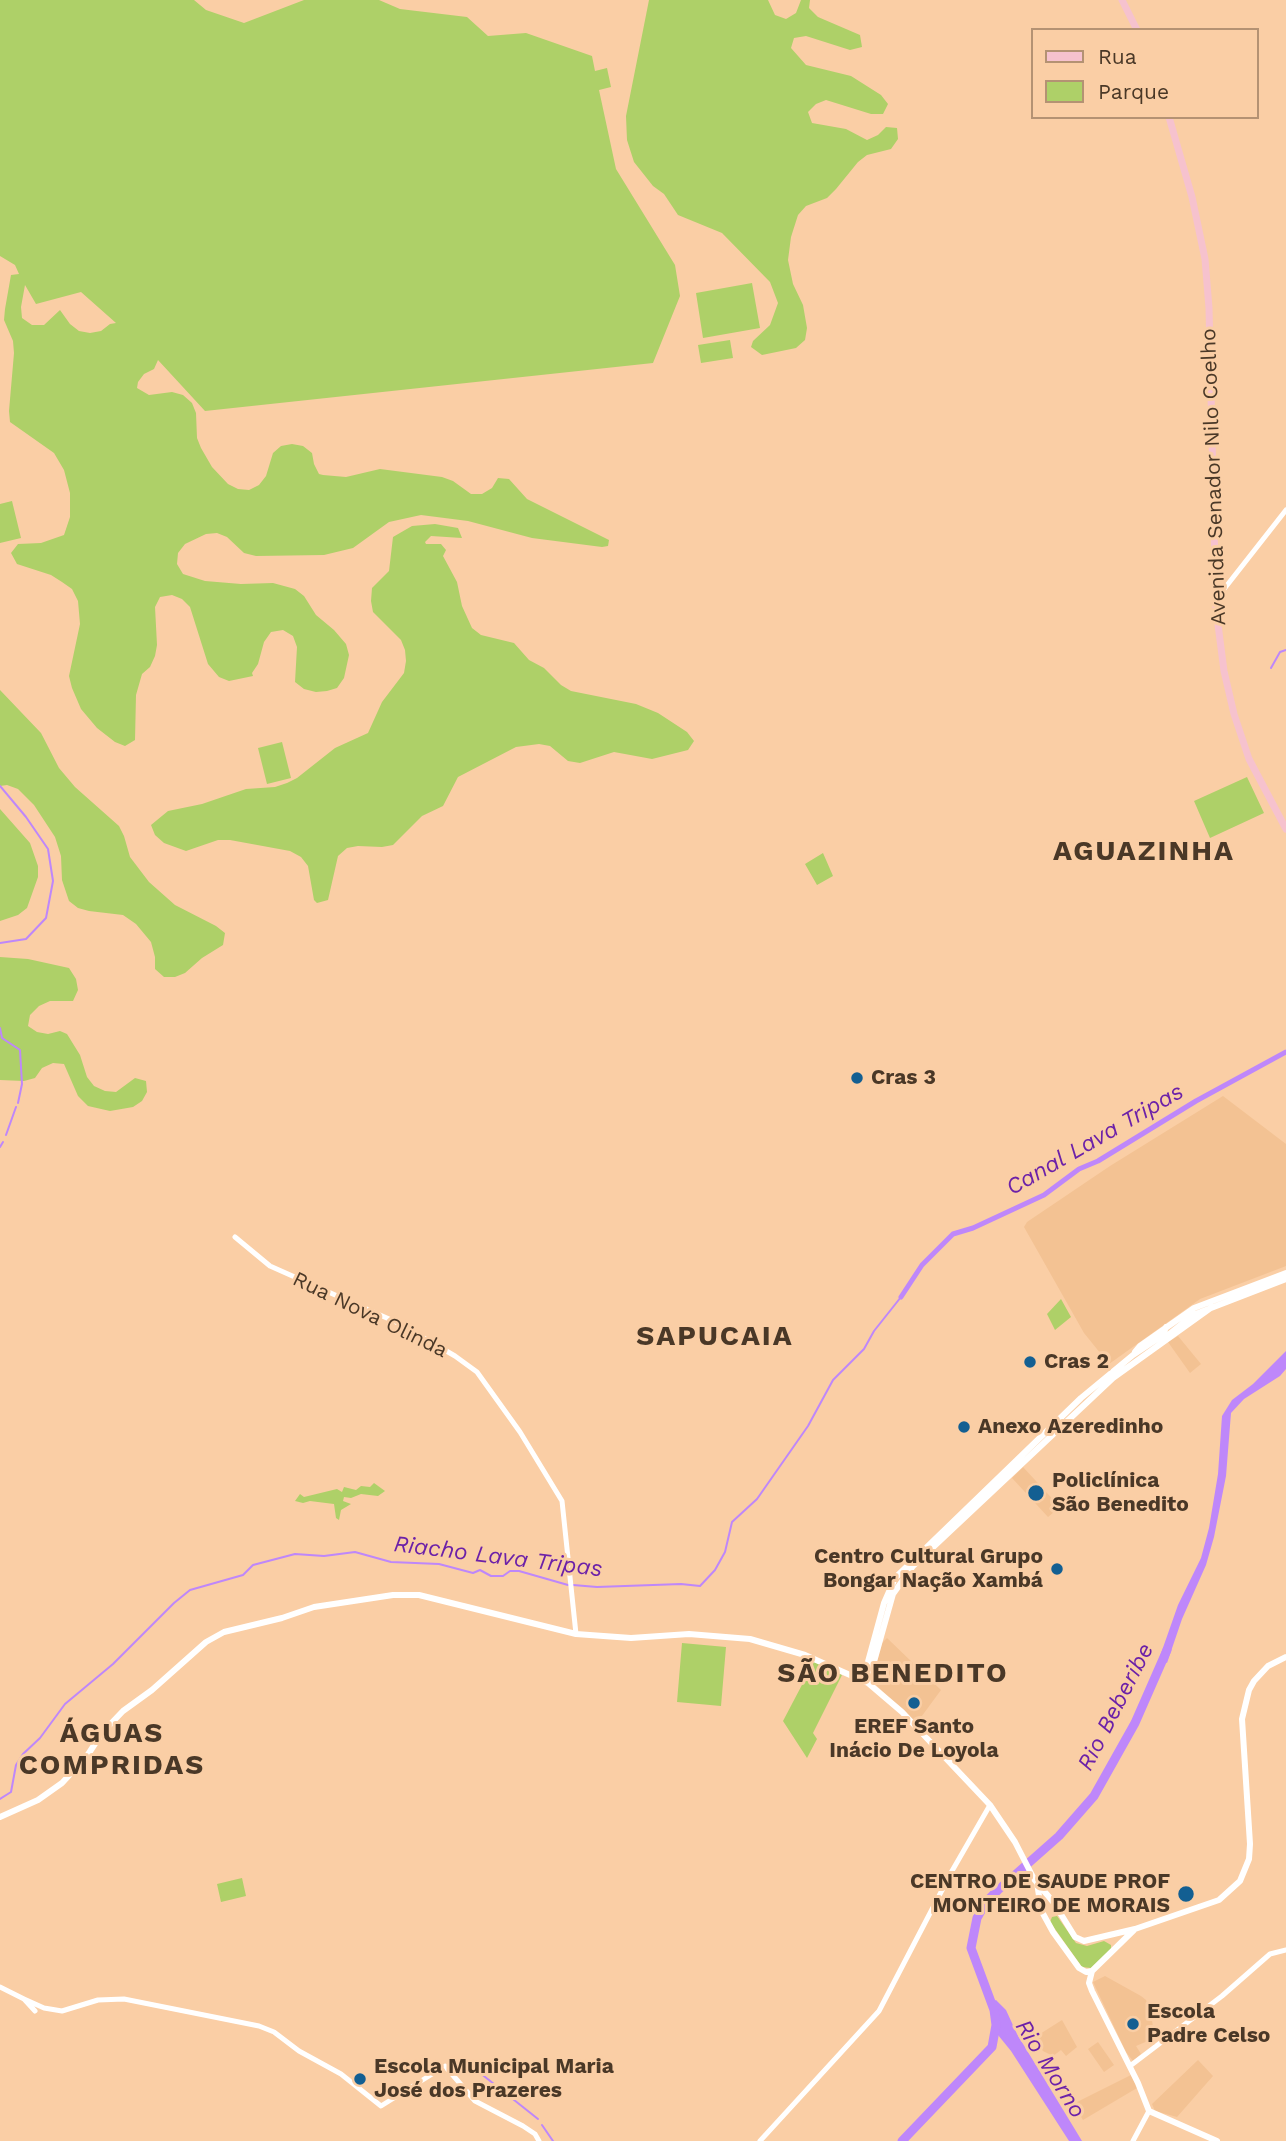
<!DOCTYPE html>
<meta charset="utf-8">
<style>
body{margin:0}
#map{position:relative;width:1286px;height:2141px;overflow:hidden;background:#facea5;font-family:"Work Sans",sans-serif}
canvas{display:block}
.legend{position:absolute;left:1031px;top:28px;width:228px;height:91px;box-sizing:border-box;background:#facea5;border:2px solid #b49273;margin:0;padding:9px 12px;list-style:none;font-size:21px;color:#4a3827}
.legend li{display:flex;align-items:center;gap:14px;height:35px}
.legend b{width:35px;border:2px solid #b49273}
</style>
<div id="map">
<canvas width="1286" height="2141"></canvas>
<ul class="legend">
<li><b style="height:9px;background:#f6c2ce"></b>Rua</li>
<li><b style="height:19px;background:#aed068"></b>Parque</li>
</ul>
</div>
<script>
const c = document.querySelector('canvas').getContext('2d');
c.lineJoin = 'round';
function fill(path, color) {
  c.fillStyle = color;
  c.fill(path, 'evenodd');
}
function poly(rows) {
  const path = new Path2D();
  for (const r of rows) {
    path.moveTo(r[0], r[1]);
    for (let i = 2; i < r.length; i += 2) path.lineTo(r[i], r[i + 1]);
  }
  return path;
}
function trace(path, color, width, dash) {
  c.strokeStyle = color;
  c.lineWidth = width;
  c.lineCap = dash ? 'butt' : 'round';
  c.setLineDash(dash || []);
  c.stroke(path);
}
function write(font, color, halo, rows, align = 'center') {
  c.font = font + ' "Work Sans",sans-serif';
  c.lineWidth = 6;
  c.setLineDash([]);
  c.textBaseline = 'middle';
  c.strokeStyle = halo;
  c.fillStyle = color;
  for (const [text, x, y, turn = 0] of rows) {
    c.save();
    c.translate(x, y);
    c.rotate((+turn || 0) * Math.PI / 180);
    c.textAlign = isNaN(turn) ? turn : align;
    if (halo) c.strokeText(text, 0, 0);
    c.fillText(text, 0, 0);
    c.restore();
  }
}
const built = poly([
 [1223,1096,1286,1144,1286,1266,1200,1299,1109,1364,1084,1333,1024,1227,1027,1222,1110,1166],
 [1178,1336,1201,1364,1190,1373,1168,1342],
 [1023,1467,1060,1507,1048,1517,1012,1478],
 [887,1638,941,1690,916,1724,872,1681,882,1643],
 [1105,1976,1141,1996,1146,2000,1150,2009,1155,2038,1136,2046,1141,2054,1133,2061,1126,2052,1093,1982],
 [1062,2020,1077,2047,1066,2056,1061,2050,1053,2056,1043,2051,1032,2039],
 [1098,2042,1114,2065,1104,2072,1088,2049],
 [1198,2060,1213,2076,1177,2117,1155,2111,1152,2104],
 [1131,2075,1137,2088,1083,2120,1073,2104]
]);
const green = poly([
 [0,0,194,0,206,10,244,23,304,0,379,0,400,9,467,17,488,36,526,33,592,56,595,71,607,68,611,87,599,90,616,169,675,265,680,296,653,363,205,411,158,360,154,369,144,374,138,382,137,388,149,395,172,392,183,395,192,403,196,413,197,438,201,448,212,467,228,484,238,489,249,490,259,485,266,476,273,453,281,446,292,444,303,446,312,453,314,464,319,474,323,475,346,477,380,469,442,477,453,481,471,494,482,494,492,488,498,478,509,479,527,499,609,540,608,546,602,547,532,538,468,521,421,515,389,522,353,548,324,555,256,556,244,553,227,537,217,533,206,534,185,544,178,553,177,564,183,574,205,581,241,584,273,583,295,589,304,596,316,615,334,630,346,644,349,655,344,678,337,688,327,691,316,692,304,689,295,682,297,647,293,636,283,630,271,632,264,642,258,664,252,673,253,676,229,681,219,677,208,664,190,607,182,599,172,595,160,597,155,607,157,645,155,656,150,667,142,674,136,695,135,740,125,746,115,742,97,728,81,709,72,688,69,676,80,624,78,601,72,589,62,582,51,575,17,564,11,553,18,544,41,543,64,535,70,517,70,493,64,470,54,453,10,422,9,411,14,353,13,341,4,320,5,309,11,275,19,274,15,265,0,256],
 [25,285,36,304,81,292,116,323,110,324,101,331,90,333,79,331,70,324,60,310,44,325,32,325,22,318,21,307],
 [649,0,768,0,775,15,786,19,796,13,801,0,810,0,809,8,818,17,860,35,862,47,850,50,806,36,794,38,791,48,806,65,851,76,881,95,888,104,883,114,871,114,826,100,816,104,808,112,812,123,846,129,867,140,878,135,886,127,897,128,898,139,891,149,867,155,858,162,836,189,827,198,806,206,798,215,791,237,788,260,793,284,803,305,807,328,805,340,796,348,762,355,751,347,753,341,770,325,778,303,770,282,722,233,678,215,664,194,653,186,634,162,627,140,626,116],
 [752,283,760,328,703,338,696,293],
 [730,340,733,358,701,363,698,345],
 [12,501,21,538,0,543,0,504],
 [435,524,458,528,462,538,431,536,425,542,426,544,441,544,446,550,443,556,457,582,462,606,472,628,481,635,514,643,529,660,544,668,561,685,571,691,636,704,658,713,687,732,694,741,688,750,652,759,614,752,580,763,568,761,550,746,539,744,516,747,458,777,443,806,422,816,393,845,382,847,358,846,347,848,338,856,328,900,317,903,314,900,308,866,301,857,290,851,230,840,218,840,186,851,164,843,155,835,151,825,168,811,202,804,246,789,275,787,287,783,297,778,335,748,368,733,382,702,404,673,406,661,405,650,401,640,373,612,371,601,372,588,389,571,393,537,412,526],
 [0,690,41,733,59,768,75,787,119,826,124,836,130,857,149,882,175,905,216,926,225,933,223,945,202,958,185,973,175,977,164,977,155,969,155,957,151,942,136,924,123,915,89,911,78,908,69,901,62,880,61,856,55,837,34,805,18,789,7,785,0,786],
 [282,742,291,778,267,784,258,748],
 [1247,777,1264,813,1210,838,1194,801],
 [0,809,30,843,38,866,38,877,27,908,18,915,0,921],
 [823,853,833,876,817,885,805,864],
 [0,957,28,959,69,968,76,979,78,990,73,1001,50,1001,39,1006,30,1015,28,1026,37,1032,48,1034,60,1031,67,1034,80,1055,87,1077,94,1086,105,1091,116,1092,135,1078,146,1081,147,1092,142,1101,133,1107,110,1111,88,1106,78,1096,64,1064,53,1063,42,1068,35,1078,24,1081,0,1080],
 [1061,1299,1071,1317,1055,1330,1047,1314],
 [374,1483,385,1491,378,1496,361,1494,351,1498,344,1497,343,1501,351,1504,341,1510,339,1520,336,1518,334,1504,310,1501,303,1503,295,1501,300,1494,304,1497,337,1489,342,1492,344,1487,356,1490,361,1486,370,1487],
 [682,1643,726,1647,721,1706,677,1702],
 [814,1662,842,1675,813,1733,817,1739,807,1758,783,1721],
 [242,1878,246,1896,221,1902,217,1884],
 [1057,1916,1076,1943,1087,1946,1104,1941,1111,1945,1111,1949,1091,1968,1082,1967,1050,1922,1052,1917]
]);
const water = poly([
 [1286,1351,1286,1369,1280,1376,1244,1399,1231,1413,1226,1476,1214,1537,1206,1565,1182,1619,1167,1663,1159,1659,1178,1605,1201,1558,1209,1528,1218,1474,1222,1416,1232,1400,1253,1384],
 [996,2000,1006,2010,1017,2034,1082,2141,1069,2141,1011,2051,998,2035,999,2023,994,2001]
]);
const stream = poly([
 [1271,668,1280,652,1286,650],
 [0,786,26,817,48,849,53,881,46,918,26,939,0,943],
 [0,1028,2,1038,20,1050,22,1084,18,1103],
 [6,1135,16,1107],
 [0,1147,3,1142],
 [573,1585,597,1587,681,1584,700,1586,715,1570,725,1552,732,1522,757,1499,808,1426,833,1380,864,1349,874,1331,901,1297],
 [0,1799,11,1792,16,1765,23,1754,40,1738,65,1704,113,1664,174,1603,190,1590,243,1575,253,1565,295,1554,324,1556,355,1552,391,1562,439,1564,473,1573,480,1570,491,1576,503,1576,510,1571,519,1571,568,1585],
 [465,2061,538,2119],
 [542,2125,553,2141]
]);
const canal = poly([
 [901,1297,922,1265,953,1234,973,1228,1044,1195,1079,1169,1098,1161,1196,1101,1286,1052]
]);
const river = poly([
 [902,2141,992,2047,996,2025,994,2010,971,1948,977,1918,986,1902,998,1890,1059,1836,1094,1796,1135,1723,1167,1650]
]);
const tertiary = poly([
 [1217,598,1286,510],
 [235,1237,270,1266,398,1323,455,1356,477,1372,520,1432,562,1501,576,1634],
 [0,1987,24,1999,35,2011],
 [24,1999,44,2008,62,2011,98,2000,124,1999,259,2026,274,2032,299,2051,341,2074,381,2106,445,2066,475,2101,523,2126,535,2134,539,2141],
 [1130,2066,1222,1996,1270,1954,1286,1950],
 [760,2141,879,2011,952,1871,990,1805],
 [1133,2141,1149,2111]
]);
const secondary = poly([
 [1168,1335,1193,1315,1286,1279],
 [1135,1352,1140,1346,1194,1308,1286,1273],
 [863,1680,884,1603,895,1578,1081,1398,1133,1355,1163,1335,1166,1327],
 [868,1683,893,1594,913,1566,1113,1378,1212,1307],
 [0,1817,38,1800,62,1783,87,1756,102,1733,123,1711,152,1690,206,1642,224,1632,282,1618,314,1607,393,1595,419,1595,576,1634,631,1638,689,1634,750,1639,805,1655,868,1683,902,1712,990,1805,1015,1842,1034,1879,1054,1903,1075,1937,1084,1941,1135,1929,1219,1900,1240,1881,1249,1859,1250,1844,1242,1719,1249,1690,1254,1681,1268,1666,1286,1657],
 [1037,1882,1041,1910,1053,1932,1079,1968,1086,1972,1092,1971],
 [1092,1971,1089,1983,1092,1991,1138,2083,1149,2111,1217,2141],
 [1092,1971,1134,1930]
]);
const primary = poly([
 [1122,0,1137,30],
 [1169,117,1192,197,1205,259,1209,308,1216,609,1224,671,1234,714,1249,759,1286,829]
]);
const markers = [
 [857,1078,7,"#135f92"],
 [1030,1362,7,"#135f92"],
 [964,1427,7,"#135f92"],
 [1036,1493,9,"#135f92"],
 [1057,1569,7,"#135f92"],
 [914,1703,7,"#135f92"],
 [1186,1894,9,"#135f92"],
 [1133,2024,7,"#135f92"],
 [360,2079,7,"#135f92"]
];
const streetNames = [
 ["Avenida Senador Nilo Coelho",1214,477,-92],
 ["Rua Nova Olinda",370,1315,26]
];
const poiNames = [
 ["Cras 3",871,1078],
 ["Cras 2",1044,1362],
 ["Anexo Azeredinho",978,1427],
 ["Policlínica",1052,1481],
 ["São Benedito",1052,1505],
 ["Centro Cultural Grupo",1043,1557,"right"],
 ["Bongar Nação Xambá",1043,1581,"right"],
 ["EREF Santo",914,1727,"center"],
 ["Inácio De Loyola",914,1751,"center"],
 ["CENTRO DE SAUDE PROF",1170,1882,"right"],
 ["MONTEIRO DE MORAIS",1170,1906,"right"],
 ["Escola",1147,2012],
 ["Padre Celso",1147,2036],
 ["Escola Municipal Maria",374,2067],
 ["José dos Prazeres",374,2091]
];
const waterNames = [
 ["Canal Lava Tripas",1095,1140,-30],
 ["Riacho Lava Tripas",498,1557,7],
 ["Rio Beberibe",1116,1707,-63],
 ["Rio Morno",1050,2069,58]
];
const districtNames = [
 ["AGUAZINHA",1144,852],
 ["SAPUCAIA",715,1337],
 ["SÃO BENEDITO",893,1674],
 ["ÁGUAS",112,1734],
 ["COMPRIDAS",112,1766]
];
fill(built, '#f3c293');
fill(green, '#aed068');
fill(water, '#be87fa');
trace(stream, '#be87fa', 2);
trace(canal, '#be87fa', 5);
trace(river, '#be87fa', 9);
trace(tertiary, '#fff', 5);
trace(secondary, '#fff', 6);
trace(primary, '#f6c2ce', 7);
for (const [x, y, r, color] of markers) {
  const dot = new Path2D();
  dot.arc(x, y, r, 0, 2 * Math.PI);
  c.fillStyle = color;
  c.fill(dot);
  trace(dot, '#facea5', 2.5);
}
write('21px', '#4a3827', '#facea5', streetNames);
write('bold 21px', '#4a3827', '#facea5', poiNames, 'left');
write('italic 23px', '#6c21a8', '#facea5', waterNames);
c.letterSpacing = '2px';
write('bold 28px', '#4a3827', '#facea5', districtNames);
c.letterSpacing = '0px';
</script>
